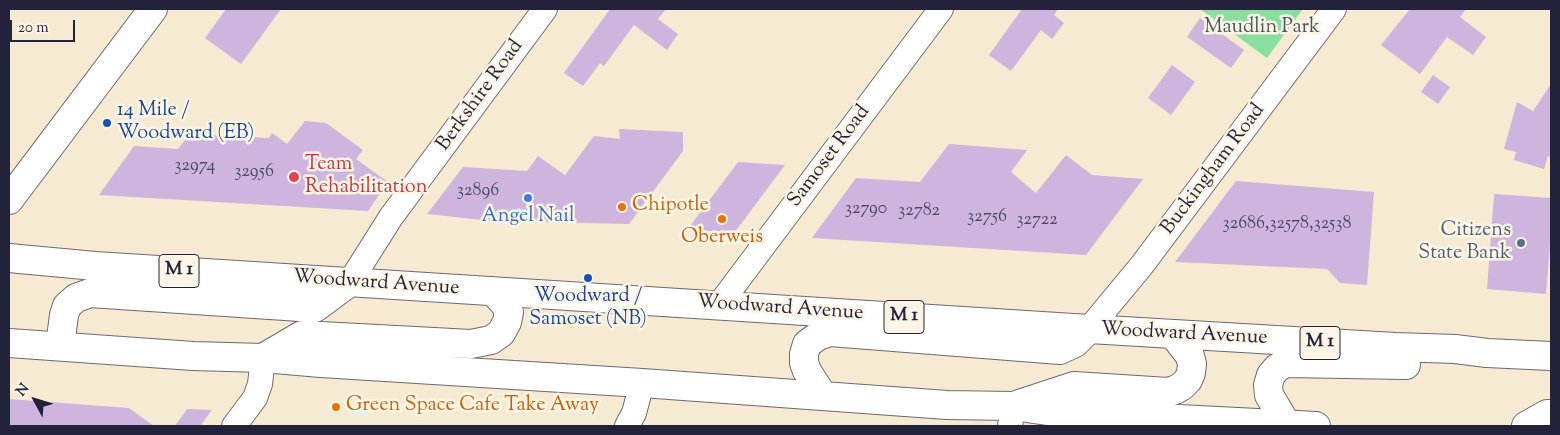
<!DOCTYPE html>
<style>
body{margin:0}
#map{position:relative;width:1560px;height:435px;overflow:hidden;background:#f7ead3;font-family:"Sorts Mill Goudy",serif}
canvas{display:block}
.frame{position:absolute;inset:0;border:10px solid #22223b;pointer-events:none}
.north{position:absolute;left:10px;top:375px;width:50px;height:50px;-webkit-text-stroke:4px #fcf5e5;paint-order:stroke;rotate:309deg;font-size:14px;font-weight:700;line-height:20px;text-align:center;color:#22223b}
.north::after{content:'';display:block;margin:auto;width:18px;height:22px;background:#22223b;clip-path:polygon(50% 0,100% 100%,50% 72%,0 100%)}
.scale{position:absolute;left:10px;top:20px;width:65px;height:22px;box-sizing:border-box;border:2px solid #22223b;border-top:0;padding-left:6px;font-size:15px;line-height:18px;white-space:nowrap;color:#22223b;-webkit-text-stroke:4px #fcf5e5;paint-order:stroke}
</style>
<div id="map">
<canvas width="1560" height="435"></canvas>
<div class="frame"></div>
<div class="north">N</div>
<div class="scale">20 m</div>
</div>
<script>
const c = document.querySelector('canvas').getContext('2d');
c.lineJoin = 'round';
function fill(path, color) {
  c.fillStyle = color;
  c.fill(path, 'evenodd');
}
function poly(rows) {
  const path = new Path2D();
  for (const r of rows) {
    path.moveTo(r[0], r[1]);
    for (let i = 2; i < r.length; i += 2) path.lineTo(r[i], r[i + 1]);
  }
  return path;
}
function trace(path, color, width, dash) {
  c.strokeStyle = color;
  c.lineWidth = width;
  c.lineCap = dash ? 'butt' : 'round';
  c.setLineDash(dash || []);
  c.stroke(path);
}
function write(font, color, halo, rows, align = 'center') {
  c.font = font + ' "Sorts Mill Goudy",serif';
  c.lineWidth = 5;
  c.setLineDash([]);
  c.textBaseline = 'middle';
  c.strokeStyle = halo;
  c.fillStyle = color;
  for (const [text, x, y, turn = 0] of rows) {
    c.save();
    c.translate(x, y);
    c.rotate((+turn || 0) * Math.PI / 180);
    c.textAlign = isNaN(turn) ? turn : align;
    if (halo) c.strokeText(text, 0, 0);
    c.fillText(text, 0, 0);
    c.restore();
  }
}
const green = poly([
 [1200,9,1303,9,1267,58]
]);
const building = poly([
 [226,9,281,9,241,64,205,38],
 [610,9,666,9,658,19,678,34,667,50,634,25,604,66,600,63,583,86,564,73],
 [1022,9,1058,9,1054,15,1064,23,1052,39,1041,30,1011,71,989,55],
 [1410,9,1466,9,1460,17,1486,37,1473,55,1447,37,1420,74,1381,45],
 [1200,18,1244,50,1231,68,1187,37],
 [1172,65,1195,82,1171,115,1148,98],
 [1433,75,1450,87,1438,104,1421,92],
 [1551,84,1551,157,1548,156,1544,169,1514,160,1516,152,1504,149,1517,102,1533,111],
 [305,121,326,123,348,139,363,150,356,159,388,182,368,211,99,195,134,146,178,149,190,134,269,138,272,133,287,144],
 [619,129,683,132,683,151,629,224,491,221,427,214,463,167,527,171,538,156,565,175,594,136,620,139],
 [949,144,1027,150,1011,172,1036,193,1066,155,1092,175,1143,179,1086,255,812,238,856,178,920,182],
 [738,162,785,165,735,232,687,230],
 [1236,181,1374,192,1367,285,1340,283,1327,269,1175,262],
 [1494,194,1551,198,1551,232,1546,294,1487,289],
 [9,399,129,408,154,426,9,426],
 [187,409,212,410,200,426,175,426]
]);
const minor = poly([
 [350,282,391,217,545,9],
 [719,305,941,9],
 [1089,329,1142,265,1334,9],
 [234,426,255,398,260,384,263,358],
 [627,426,634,413,642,383],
 [1010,426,1013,406]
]);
const secondary = poly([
 [9,200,153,9]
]);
const primary = poly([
 [9,258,95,266,1089,329,1395,347,1455,349,1487,353,1551,356],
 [9,343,193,356,263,358,321,363,642,383,947,405,1013,406,1061,413,1316,426],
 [60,346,64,315,67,306,76,298,90,293,315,308,350,282],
 [263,358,302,335,471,344,491,340,501,333,507,322,509,312,504,303,493,291],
 [823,396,807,371,804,363,804,354,807,344,818,336,830,332,1060,350,1075,343,1089,329],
 [1019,404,1074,386,1168,392,1175,390,1182,386,1188,380,1191,373,1192,364,1190,356,1173,334],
 [1287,425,1269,395,1268,385,1271,375,1277,368,1285,363,1406,365],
 [1526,426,1547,414,1551,414]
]);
const markers = [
 [107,123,5,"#1a4fb4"],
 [294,177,6,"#e0444e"],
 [528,198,5,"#3f7fe0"],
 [622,207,5,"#e8710a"],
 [722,219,5,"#e8710a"],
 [1521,243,5,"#5c6f8a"],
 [588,278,5,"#1a4fb4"],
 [336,407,5,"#e8710a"]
];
const numberNames = [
 ["32974",195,167],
 ["32956",254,173],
 ["32896",478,192],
 ["32790",866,210],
 ["32782",919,212],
 ["32756",987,218],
 ["32722",1037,221],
 ["32686,32578,32538",1287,225]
];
const shields = [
 [179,271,40],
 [904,317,40],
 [1320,343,40]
];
const shieldNames = [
 ["M 1",179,271],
 ["M 1",904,317],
 ["M 1",1320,343]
];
const parkNames = [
 ["Maudlin Park",1262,29]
];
const streetNames = [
 ["Berkshire Road",481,96,-54],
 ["Samoset Road",830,157,-53],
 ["Buckingham Road",1214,170,-53],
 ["Woodward Avenue",376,284,4],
 ["Woodward Avenue",780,309,4],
 ["Woodward Avenue",1184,335,3]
];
const transitNames = [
 ["14 Mile /",117,112],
 ["Woodward (EB)",117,135],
 ["Woodward /",588,298,"center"],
 ["Samoset (NB)",588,321,"center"]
];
const healthNames = [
 ["Team",305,166],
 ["Rehabilitation",305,189]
];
const foodNames = [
 ["Chipotle",632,207],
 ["Oberweis",722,239,"center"],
 ["Green Space Cafe Take Away",346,407]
];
const shopNames = [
 ["Angel Nail",528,218]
];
const serviceNames = [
 ["Citizens",1511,232],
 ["State Bank",1511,255]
];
fill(green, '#8adea0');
fill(building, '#cdb5dd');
trace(minor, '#6d6870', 26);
trace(secondary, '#6d6870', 30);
trace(primary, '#6d6870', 30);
trace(minor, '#fff', 24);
trace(secondary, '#fff', 28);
trace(primary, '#fff', 28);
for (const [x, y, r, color] of markers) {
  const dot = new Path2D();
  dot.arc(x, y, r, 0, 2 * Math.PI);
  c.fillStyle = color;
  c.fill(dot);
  trace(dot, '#fcf5e5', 2);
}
write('18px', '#4d4764', null, numberNames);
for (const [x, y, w] of shields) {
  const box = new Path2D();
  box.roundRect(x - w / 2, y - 16.5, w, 33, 4);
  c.fillStyle = '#fcf5e5';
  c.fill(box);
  trace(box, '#22223b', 1);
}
write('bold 19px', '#22223b', null, shieldNames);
write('20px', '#415a59', '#fcf5e5', parkNames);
write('20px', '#22223b', '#fcf5e5', streetNames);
write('20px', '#164399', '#fcf5e5', transitNames, 'left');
write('20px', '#be3a42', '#fcf5e5', healthNames, 'left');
write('20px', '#c56008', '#fcf5e5', foodNames, 'left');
write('20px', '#366cbe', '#fcf5e5', shopNames);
write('20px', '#4e5e75', '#fcf5e5', serviceNames, 'right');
</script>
